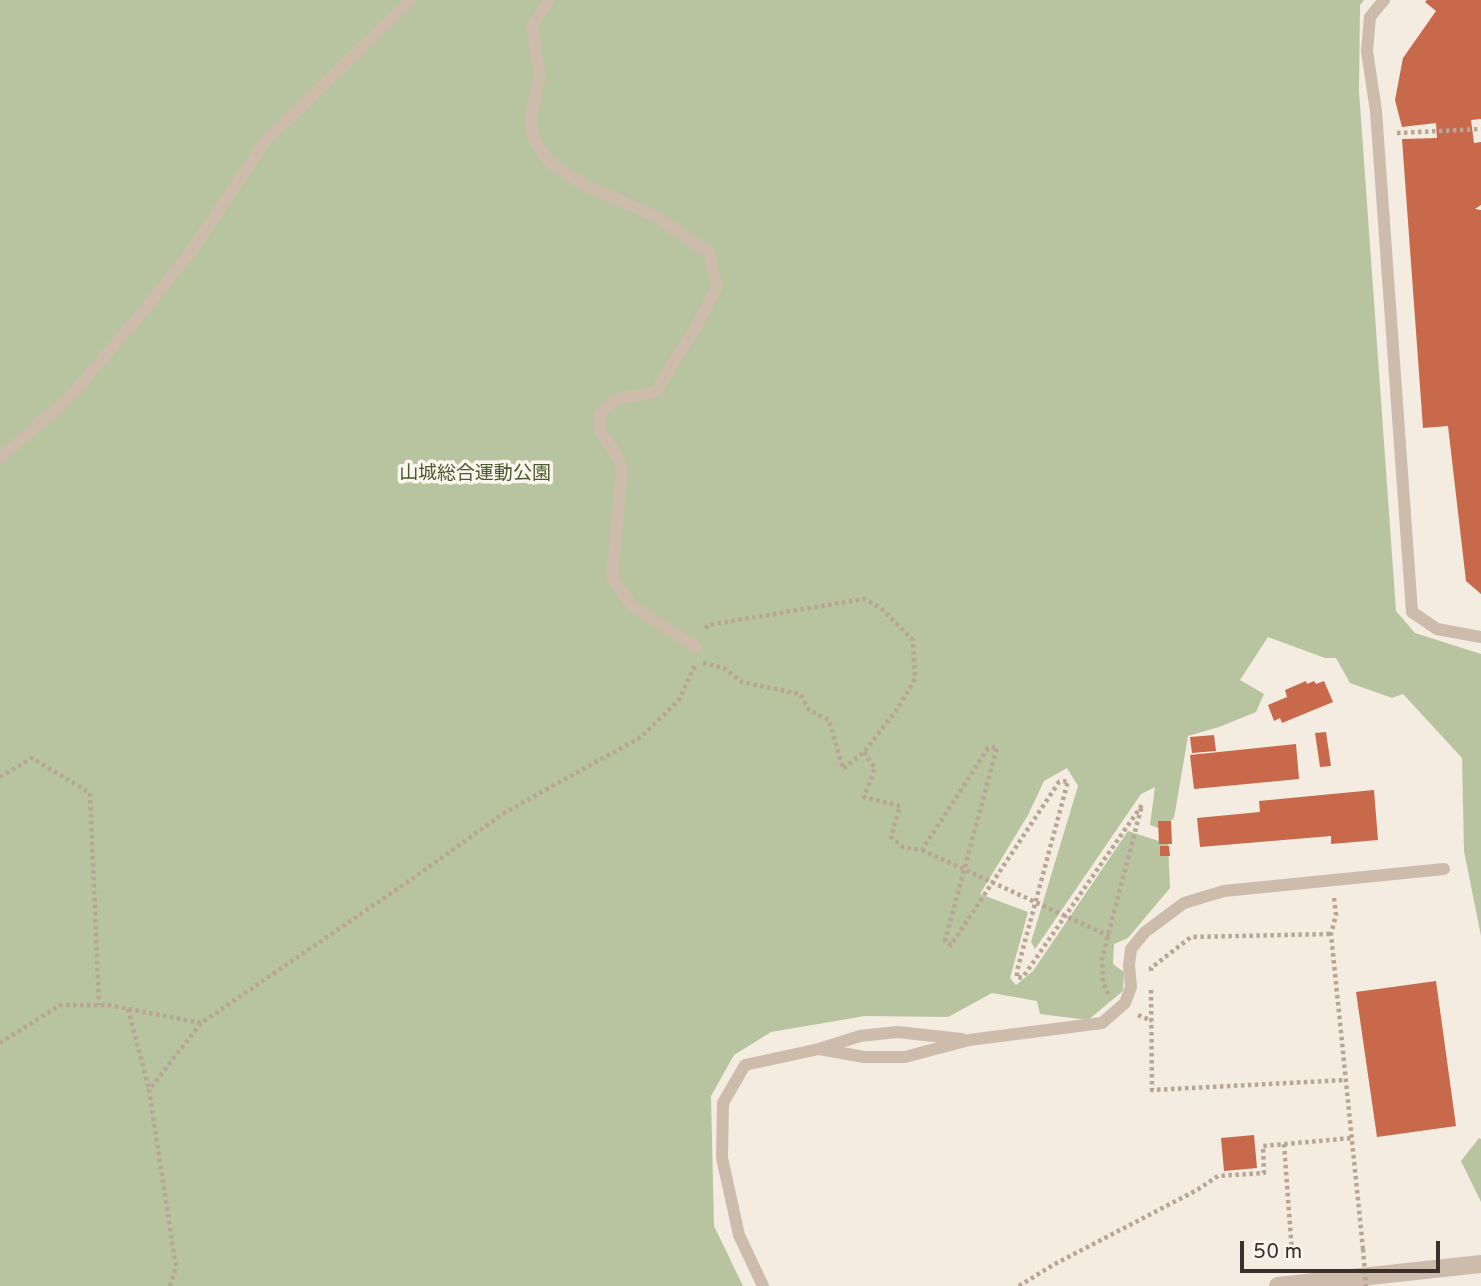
<!DOCTYPE html>
<meta charset="utf-8">
<style>
body{margin:0}
#map{position:relative;width:1481px;height:1286px;overflow:hidden;background:#f4ebe1;font-family:Overpass,sans-serif}
canvas{display:block}
.scale{position:absolute;left:1240px;top:1241px;width:200px;height:32px;box-sizing:border-box;border:4px solid #3b302b;border-top:0;padding-left:9px;font-size:21px;line-height:24px;white-space:nowrap;color:#3b302b;-webkit-text-stroke:5px #fbf5ee;paint-order:stroke}
</style>
<div id="map">
<canvas width="1481" height="1286"></canvas>
<div class="scale">50 m</div>
</div>
<script>
const c = document.querySelector('canvas').getContext('2d');
c.lineJoin = 'round';
function fill(path, color) {
  c.fillStyle = color;
  c.fill(path, 'evenodd');
}
function poly(rows) {
  const path = new Path2D();
  for (const r of rows) {
    path.moveTo(r[0], r[1]);
    for (let i = 2; i < r.length; i += 2) path.lineTo(r[i], r[i + 1]);
  }
  return path;
}
function trace(path, color, width, dash) {
  c.strokeStyle = color;
  c.lineWidth = width;
  c.lineCap = dash ? 'butt' : 'round';
  c.setLineDash(dash || []);
  c.stroke(path);
}
function write(font, color, halo, rows, align = 'center') {
  c.font = font + ' Overpass,"Noto Sans JP",sans-serif';
  c.lineWidth = 7;
  c.setLineDash([]);
  c.textBaseline = 'middle';
  c.strokeStyle = halo;
  c.fillStyle = color;
  for (const [text, x, y, turn = 0] of rows) {
    c.save();
    c.translate(x, y);
    c.rotate((+turn || 0) * Math.PI / 180);
    c.textAlign = isNaN(turn) ? turn : align;
    if (halo) c.strokeText(text, 0, 0);
    c.fillText(text, 0, 0);
    c.restore();
  }
}
const green = poly([
 [0,0,1364,0,1360,5,1359,91,1396,611,1415,633,1481,654,1481,936,1464,851,1462,758,1403,694,1392,698,1350,683,1336,658,1325,658,1268,637,1240,680,1264,694,1256,712,1219,727,1188,736,1174,818,1161,829,1150,825,1155,787,1141,794,1035,949,1031,942,1078,786,1067,768,1044,781,1028,815,980,894,1028,912,1010,978,1016,985,1033,971,1128,831,1168,844,1170,888,1128,938,1114,944,1113,964,1124,972,1123,991,1088,1020,1040,1014,1037,1001,992,993,948,1017,865,1016,771,1032,734,1055,711,1096,714,1226,743,1286,0,1286],
 [1479,1138,1481,1139,1481,1202,1461,1161]
]);
const building = poly([
 [1427,0,1481,0,1481,119,1471,120,1474,143,1481,142,1481,205,1475,209,1481,210,1481,594,1466,581,1448,426,1423,428,1402,139,1437,138,1436,123,1402,127,1395,100,1403,58,1436,11,1425,2],
 [1306,681,1307,684,1314,681,1316,684,1324,681,1333,702,1282,723,1280,718,1274,721,1268,705,1287,697,1285,690],
 [1326,732,1331,766,1320,767,1315,733],
 [1214,735,1216,751,1192,753,1190,737],
 [1296,744,1299,779,1194,789,1190,755],
 [1374,790,1378,840,1331,844,1331,836,1200,847,1197,818,1260,812,1259,801],
 [1158,821,1171,821,1172,844,1159,844],
 [1160,846,1169,846,1170,856,1160,856],
 [1436,981,1456,1126,1377,1137,1356,992],
 [1254,1135,1257,1168,1224,1171,1221,1138]
]);
const path = poly([
 [1397,133,1481,129],
 [703,663,724,668,742,682,800,694,809,710,829,720,843,769,864,752,898,708,915,679,913,640,881,608,864,599,708,625,705,630],
 [864,752,875,768,864,797,900,806,891,837,903,847,922,850,988,748,997,747,945,941,951,945,1059,782,1068,781,1017,971,1017,978,1023,977,1142,805,1102,958,1103,983,1109,995],
 [0,777,32,758,90,793,99,1005],
 [922,850,1109,936],
 [1334,898,1336,915,1331,934,1363,1249],
 [1151,971,1151,968,1191,937,1331,934],
 [1151,990,1152,1090,1346,1080],
 [128,1009,149,1089],
 [1138,1015,1152,1021],
 [0,1043,60,1005,108,1005,201,1023,412,879,504,813,641,737,679,700,695,665],
 [1284,1144,1292,1252],
 [170,1286,176,1267,149,1090,201,1023],
 [1019,1286,1053,1265,1197,1190,1218,1176,1264,1173,1263,1146,1352,1138]
]);
const service = poly([
 [549,0,532,26,540,77,531,115,533,138,549,162,584,185,657,217,709,253,717,287,696,327,656,391,636,396,615,399,600,414,600,431,616,454,622,469,612,577,633,607,696,647],
 [1384,0,1370,17,1367,51,1376,111,1412,612,1437,629,1481,637],
 [0,458,67,400,136,320,192,250,266,140,411,0],
 [819,1049,864,1057,905,1057,969,1040,1102,1023,1125,1003,1131,987,1129,965,1131,949,1145,932,1184,903,1224,891,1444,869],
 [763,1286,739,1235,722,1158,723,1103,745,1065,819,1049,860,1036,897,1032,962,1039]
]);
const tertiary = poly([
 [1278,1286,1481,1264]
]);
const pathBridge = poly([
 [1363,1249,1366,1286]
]);
const parkNames = [
 ["山城総合運動公園",475,475]
];
fill(green, '#b8c4a0');
fill(building, '#c8694b');
trace(path, '#b9a596', 4.5, [3.5, 3.5]);
trace(service, '#cdbbac', 12);
trace(tertiary, '#cdbbac', 18);
trace(pathBridge, '#b9a596', 4.5, [3.5, 3.5]);
write('19px', '#4a5a2e', '#fbf5ee', parkNames);
</script>
